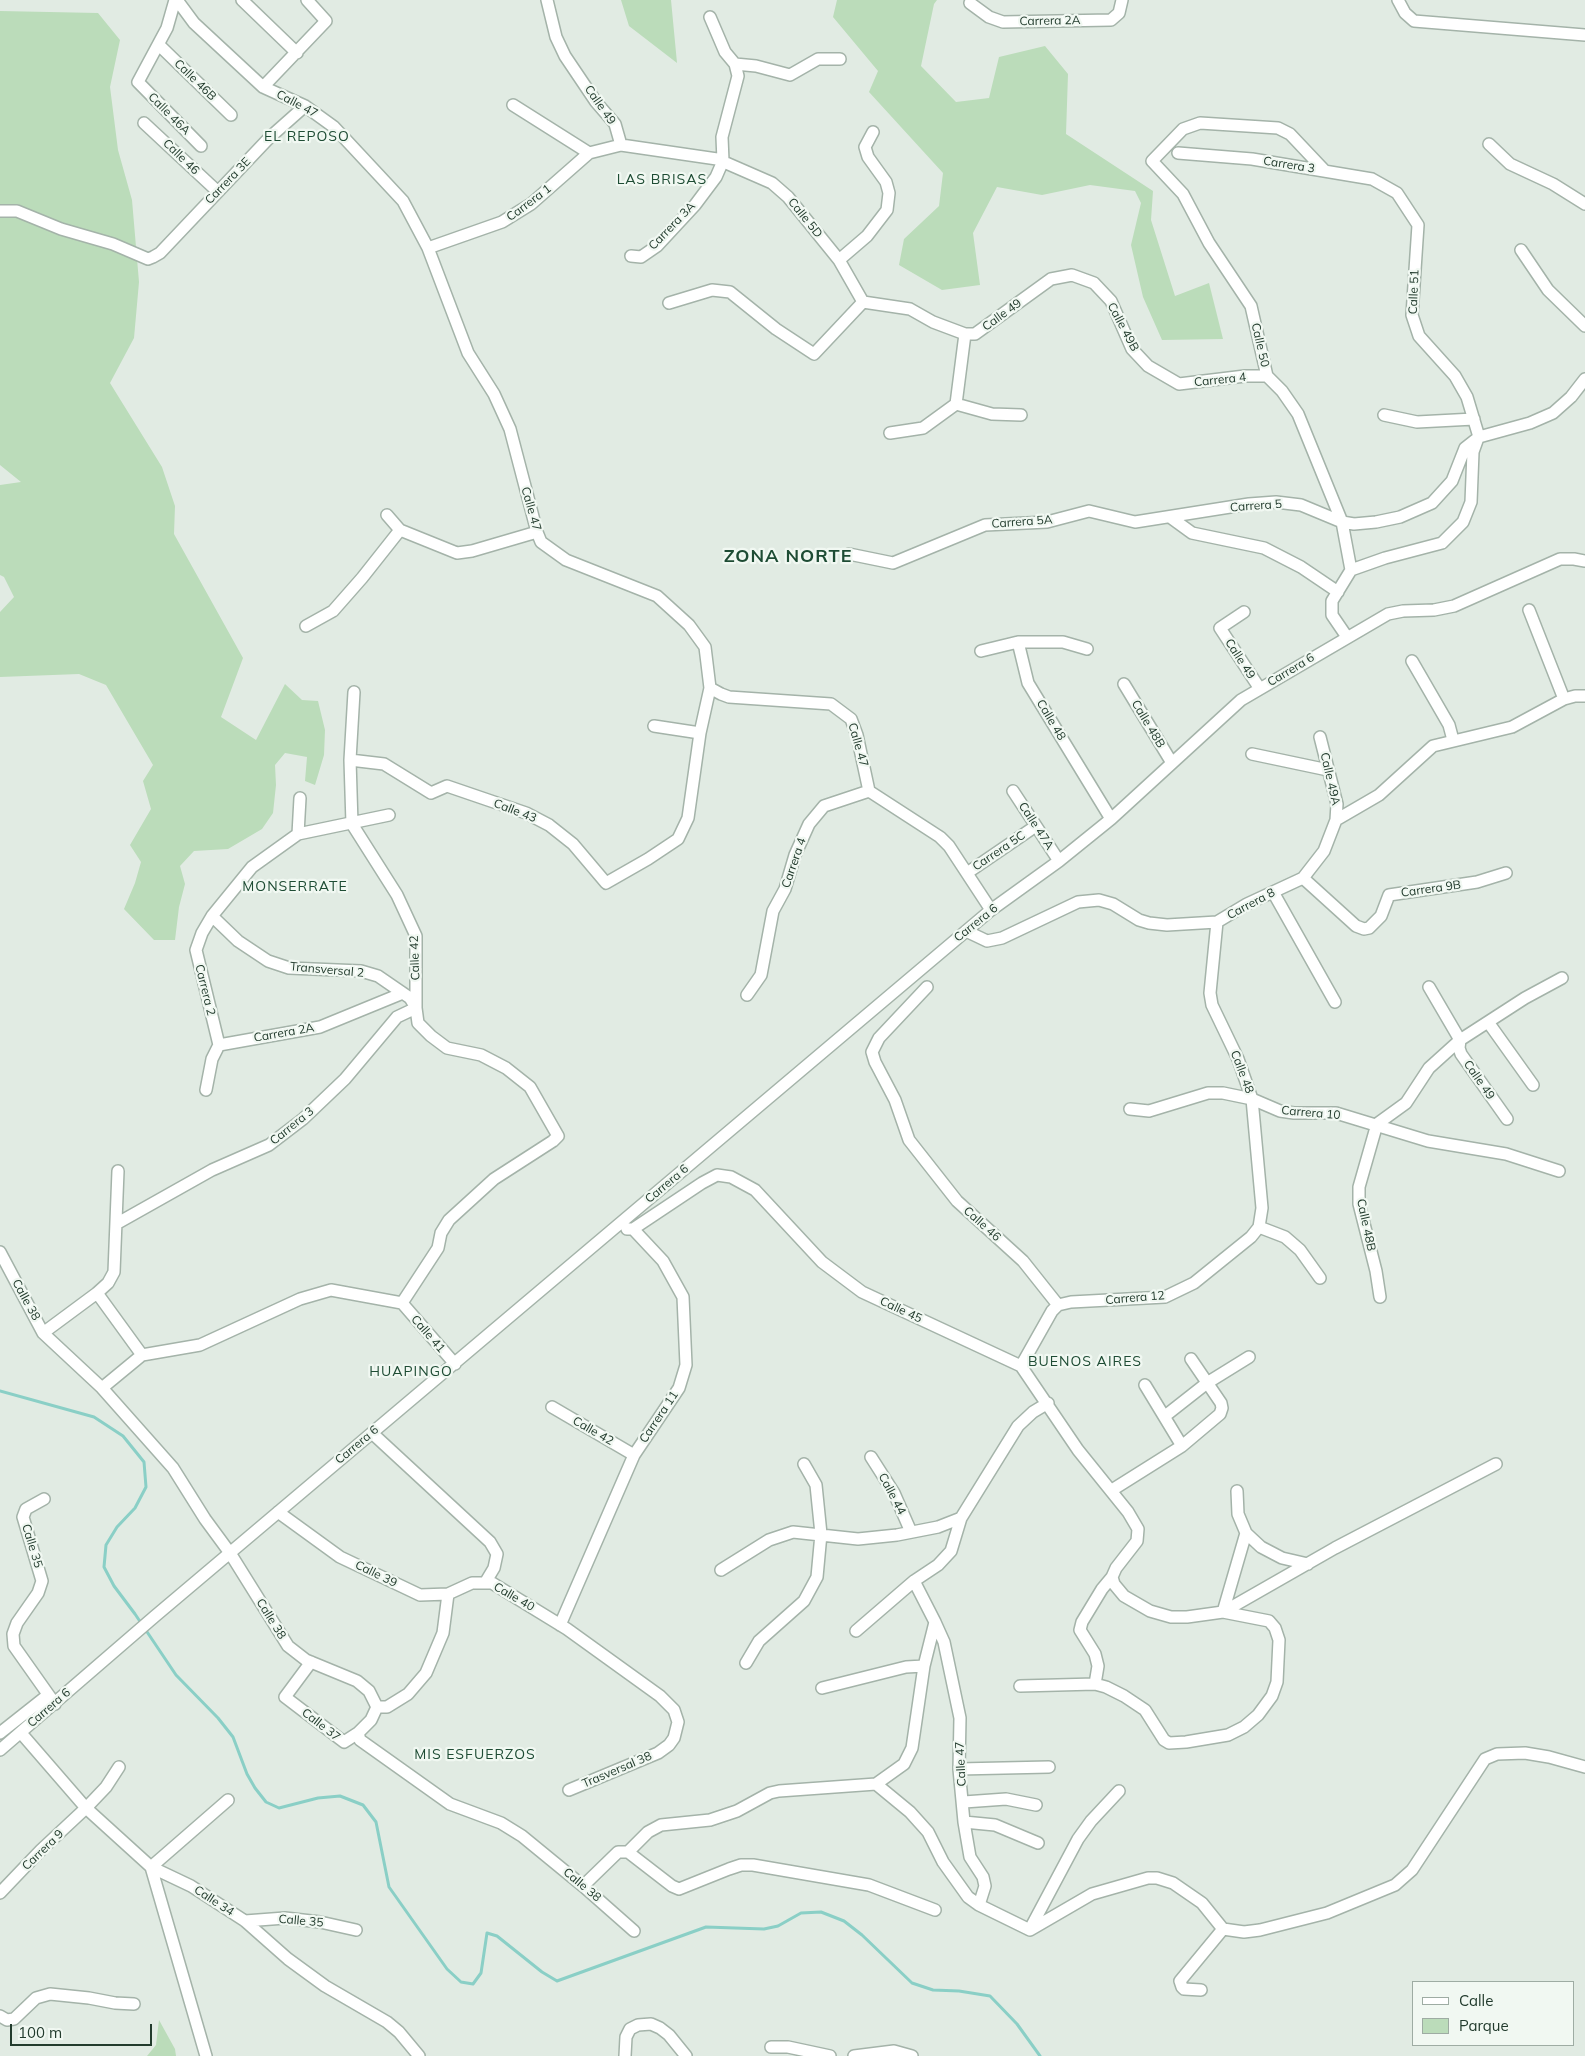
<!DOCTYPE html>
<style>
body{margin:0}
#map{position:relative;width:1585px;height:2056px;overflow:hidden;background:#e1ebe3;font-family:Mulish,sans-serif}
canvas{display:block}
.legend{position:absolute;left:1412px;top:1981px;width:162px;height:65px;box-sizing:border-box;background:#f1f8f2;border:1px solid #9eaca3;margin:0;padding:6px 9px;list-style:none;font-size:15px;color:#223b2d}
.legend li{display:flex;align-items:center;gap:10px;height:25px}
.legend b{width:25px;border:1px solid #9eaca3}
.scale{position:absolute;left:10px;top:2024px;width:142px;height:22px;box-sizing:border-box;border:2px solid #223b2d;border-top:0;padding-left:6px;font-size:15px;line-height:18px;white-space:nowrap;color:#223b2d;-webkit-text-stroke:4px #f1f8f2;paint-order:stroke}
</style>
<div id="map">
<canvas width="1585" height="2056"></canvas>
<ul class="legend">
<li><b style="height:6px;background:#fff"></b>Calle</li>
<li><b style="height:14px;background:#bbdcba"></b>Parque</li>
</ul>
<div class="scale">100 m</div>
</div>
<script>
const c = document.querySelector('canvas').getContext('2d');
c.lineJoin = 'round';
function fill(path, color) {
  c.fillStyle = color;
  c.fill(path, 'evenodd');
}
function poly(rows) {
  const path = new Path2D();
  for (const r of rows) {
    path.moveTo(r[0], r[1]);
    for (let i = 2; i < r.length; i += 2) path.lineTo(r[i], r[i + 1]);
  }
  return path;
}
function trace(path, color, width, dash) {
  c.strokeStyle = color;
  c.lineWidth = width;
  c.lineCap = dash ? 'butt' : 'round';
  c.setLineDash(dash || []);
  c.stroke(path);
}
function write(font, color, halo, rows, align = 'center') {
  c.font = font + ' Mulish,sans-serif';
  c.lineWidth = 4.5;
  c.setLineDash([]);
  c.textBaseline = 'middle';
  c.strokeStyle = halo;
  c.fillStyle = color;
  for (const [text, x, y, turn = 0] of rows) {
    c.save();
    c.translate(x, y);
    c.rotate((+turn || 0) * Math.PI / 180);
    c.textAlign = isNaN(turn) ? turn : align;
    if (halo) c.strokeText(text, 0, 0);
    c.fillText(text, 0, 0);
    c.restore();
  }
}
const green = poly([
 [621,0,671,0,677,63,629,26],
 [837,0,937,0,934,4,921,66,956,102,989,98,999,57,1045,46,1068,74,1066,134,1153,191,1151,220,1175,296,1209,283,1223,339,1162,340,1143,297,1131,245,1141,203,1135,191,1090,185,1042,195,997,187,973,233,980,285,942,290,899,265,904,239,939,206,943,173,869,92,878,71,833,17],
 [0,11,98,13,120,40,110,87,118,150,132,200,139,282,134,338,110,383,162,467,175,506,174,534,243,658,221,717,256,740,285,684,302,700,318,701,325,730,324,755,315,785,305,781,307,757,285,753,275,765,276,785,273,813,262,829,228,849,194,851,180,866,185,884,179,907,175,940,154,940,124,909,135,883,141,862,130,845,151,809,143,781,153,765,106,685,79,674,0,677,0,612,14,597,4,577,0,575,0,485,21,482,0,465],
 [159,2020,175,2049,176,2056,147,2056,156,2045]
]);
const stream = poly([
 [0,1391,94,1417,123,1436,144,1462,146,1487,135,1508,117,1527,106,1545,104,1567,114,1586,135,1614,176,1675,218,1718,233,1737,247,1774,255,1788,266,1802,279,1808,318,1798,340,1796,363,1805,376,1822,389,1887,447,1969,461,1982,473,1984,481,1973,487,1933,497,1936,542,1972,557,1981,706,1927,764,1929,778,1926,801,1913,821,1912,844,1921,862,1935,912,1983,933,1990,959,1991,990,1996,1017,2024,1040,2056]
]);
const minor = poly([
 [175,0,167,28,138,82,201,146],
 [177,0,194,23,263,87,305,106,334,127,403,201,428,248,468,353,494,394,510,429,537,532,541,542,566,560,657,596,689,625,705,647,710,688,721,694,729,697,831,704,851,719,857,735,869,791,940,837,949,846,991,910],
 [242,0,297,53],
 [547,0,556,37,565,56,596,102,615,124,621,145],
 [1398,0,1405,13,1414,21,1585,35],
 [970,3,989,17,1003,22,1111,20,1119,13,1122,0],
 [159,45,231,115],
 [735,64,756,66,790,75,818,59,840,59],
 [263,87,326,21,307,0],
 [513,105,589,153],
 [144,123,217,191],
 [1489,144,1510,164,1553,184,1585,204],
 [1178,153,1252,159,1372,179,1397,193,1418,225,1412,315,1419,336,1455,376,1467,397,1479,437],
 [1325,171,1290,134,1278,128,1200,123,1183,129,1152,161,1183,194,1209,243,1251,306,1267,376,1282,391,1298,414,1342,522,1351,570],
 [0,211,17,211,61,229,113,244,148,259,153,257,160,253,269,138,305,106],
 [428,248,502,222,531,204,589,153,621,145,717,159,772,183,788,197,839,260,863,302],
 [1521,250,1548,290,1585,326],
 [631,256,641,257,657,246,695,205,716,177,723,161,722,137,738,76,735,64,725,52,710,17],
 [839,260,867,236,887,210,889,193,886,182,868,157,865,147,873,132],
 [863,302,910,309,933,322,965,334,975,334,1051,279,1072,275,1094,283,1111,301,1132,349,1148,366,1179,384,1245,376,1267,376],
 [669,303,712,290,730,292,776,329,814,354,863,302],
 [956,404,965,334],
 [956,404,992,414,1021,415],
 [1384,415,1417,422,1474,419],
 [890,433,923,428,956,404],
 [387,515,400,530,457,553,472,551,537,532],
 [1170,517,1192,533,1264,548,1301,567,1338,592],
 [849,554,893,563,985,525,1047,522,1089,511,1135,522,1249,504,1276,502,1301,505,1342,522,1354,524,1376,522,1400,517,1432,503,1452,481,1465,448,1479,437,1530,423,1553,413,1571,397,1585,379],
 [1529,610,1564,699],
 [1244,612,1220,628,1260,689],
 [306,626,333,611,362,578,400,530],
 [1347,637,1332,615,1332,601,1351,570,1385,558,1442,543,1463,522,1471,502,1473,452,1478,438],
 [1018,642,1028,683,1111,819],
 [981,651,1018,642,1063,642,1087,649],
 [1412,661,1449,725,1453,740],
 [1124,684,1172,763],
 [654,726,700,733],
 [1252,754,1328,770],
 [350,760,384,764,431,793,447,786,526,813,549,825,573,844,606,883,648,859,678,839,688,818,700,733,710,688],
 [1013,791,1059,861],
 [1336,820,1379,795,1433,746,1512,727,1564,699,1575,696,1585,696],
 [298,834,300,798],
 [967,873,1030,830],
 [1303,878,1356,926,1364,929,1369,928,1381,916,1389,895,1477,882,1506,873],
 [1273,892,1335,1002],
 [966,931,987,941,1002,938,1078,902,1099,900,1113,904,1139,920,1149,923,1167,925,1217,922,1247,904,1303,878,1324,851,1336,820,1337,804,1320,737],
 [927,987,879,1038,872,1052,875,1062,895,1100,909,1140,957,1201,1023,1261,1058,1305],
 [1429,987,1460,1040,1459,1048,1461,1054,1507,1119],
 [747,995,761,975,773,911,785,889,795,855,809,824,824,806,869,791],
 [1488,1022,1533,1085],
 [219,1045,320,1027,403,993],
 [206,1090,212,1059,219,1045,196,950,202,933,212,916,252,867,298,834,389,815],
 [1130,1109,1149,1111,1208,1093,1223,1093,1252,1099,1280,1111,1294,1113,1336,1113,1428,1141,1506,1154,1559,1171],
 [116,1224,212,1170,269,1145,303,1119,345,1079,397,1017,416,1008,410,998,378,976,361,971,289,968,268,961,238,941,212,916],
 [1259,1227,1285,1237,1300,1250,1320,1278],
 [633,1229,702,1183,717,1175,731,1177,755,1190,822,1262,862,1292,1021,1366,1078,1450,1128,1512,1138,1529,1137,1541,1116,1568,1112,1577,1114,1584,1124,1596,1150,1611,1171,1617,1187,1617,1223,1612,1269,1621,1275,1628,1279,1640,1277,1682,1272,1696,1258,1715,1244,1727,1228,1735,1186,1742,1169,1743,1164,1740,1145,1710,1124,1696,1106,1687,1095,1684,1020,1686],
 [0,1252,43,1333,102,1388,173,1468,205,1519,230,1553,288,1646,306,1660,357,1681,369,1691,377,1707,371,1720,358,1733,360,1740,450,1804,501,1823,522,1836,583,1886,634,1931],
 [97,1293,108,1283,114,1272,118,1171],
 [1380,1297,1376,1271,1359,1204,1359,1187,1377,1124,1406,1103,1429,1068,1460,1040,1525,998,1562,978],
 [402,1303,455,1364],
 [43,1333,97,1293,142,1355],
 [1021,1366,1052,1311,1058,1305,1071,1302,1165,1297,1194,1283,1251,1237,1259,1227,1262,1208,1252,1099,1238,1059,1212,1005,1210,993,1217,922],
 [1145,1385,1182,1446],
 [102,1388,142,1355,200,1345,300,1299,331,1290,402,1303,438,1248,441,1233,449,1220,494,1179,553,1141,558,1136,530,1087,506,1068,481,1055,447,1048,431,1036,418,1023,416,1008,416,936,397,895,352,824,350,760,354,692],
 [552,1407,634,1455],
 [1165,1416,1207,1383,1249,1357],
 [372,1433,490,1542,497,1554,494,1568,485,1583],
 [871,1457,894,1493,911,1532],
 [1112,1490,1182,1446,1220,1414,1222,1408,1221,1403,1191,1359],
 [1237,1491,1238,1514,1246,1533,1223,1612,1335,1548,1496,1464],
 [44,1499,26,1509,23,1517,42,1581,38,1593,17,1623,13,1634,14,1646,55,1704],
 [278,1512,340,1557,420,1595,448,1594,472,1583,492,1583,567,1629,660,1696,674,1710,678,1722,674,1738,669,1745,658,1753,569,1790],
 [1246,1533,1261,1547,1282,1558,1308,1564],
 [721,1570,769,1540,793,1532,858,1539,897,1535,938,1527,961,1518],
 [935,1622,944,1642,960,1718,959,1769,964,1822,970,1857,983,1877,985,1886,979,1905],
 [560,1625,634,1455,679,1388,686,1365,683,1297,663,1261,633,1229,627,1229],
 [856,1631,914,1581,938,1565,951,1551,961,1518,1018,1426,1033,1412,1048,1403],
 [311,1662,285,1697,344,1742,358,1733],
 [746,1663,759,1641,804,1601,817,1577,821,1534,816,1485,804,1464],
 [1095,1684,1098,1666,1095,1654,1080,1630,1082,1622,1102,1589,1112,1577],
 [822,1688,906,1667,924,1666],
 [377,1707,387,1707,408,1694,426,1673,443,1633,448,1594],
 [0,1733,48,1695],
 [21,1733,86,1808,151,1867,191,1886,245,1921,288,1959,325,1986,387,2022,399,2032,419,2056],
 [0,1750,154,1617,991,910,1059,861,1111,819,1241,700,1388,614,1403,611,1434,610,1454,606,1560,559,1574,559,1585,561],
 [959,1769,1049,1767],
 [876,1784,904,1764,912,1748,924,1666,935,1622,914,1581],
 [964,1802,1006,1799,1036,1805],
 [964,1822,995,1825,1038,1843],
 [628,1852,672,1886,679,1889,729,1869,741,1865,753,1865,869,1885,935,1910],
 [583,1886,618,1852,628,1852,648,1832,661,1825,710,1820,737,1811,770,1793,779,1791,876,1784,910,1812,928,1832,943,1862,968,1897,979,1905,1030,1930,1092,1894,1148,1878,1157,1878,1173,1883,1202,1903,1223,1929,1244,1932,1260,1930,1327,1913,1395,1885,1412,1870,1485,1759,1497,1754,1525,1753,1549,1757,1585,1767],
 [0,1893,41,1850,86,1808,106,1787,119,1767],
 [245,1921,285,1918,320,1922,356,1930],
 [1030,1929,1078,1839,1091,1821,1119,1791],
 [1201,1990,1184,1989,1182,1987,1180,1981,1223,1929],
 [0,2016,7,2020,14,2019,36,1998,50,1994,89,1998,115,2003,134,2004],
 [771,2047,788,2047,830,2056],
 [206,2056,151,1867,228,1800],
 [625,2056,626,2037,630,2029,638,2025,651,2024,660,2028,669,2035,686,2056],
 [854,2056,894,2051,912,2056]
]);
const streetNames = [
 ["Carrera 2A",1050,21,-1],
 ["Calle 46B",195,80,44],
 ["Calle 47",297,104,28],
 ["Calle 49",600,105,55],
 ["Calle 46A",169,114,45],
 ["Calle 46",181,157,44],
 ["Carrera 3",1289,165,9],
 ["Carrera 3E",228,181,-46],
 ["Carrera 1",529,203,-37],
 ["Calle 5D",805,218,51],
 ["Carrera 3A",672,226,-46],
 ["Calle 51",1414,292,-88],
 ["Calle 49",1002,315,-36],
 ["Calle 49B",1123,327,62],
 ["Calle 50",1260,345,77],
 ["Carrera 4",1220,380,-6],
 ["Carrera 5",1256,506,-4],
 ["Calle 47",531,509,74],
 ["Carrera 5A",1022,522,-4],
 ["Calle 49",1240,659,57],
 ["Carrera 6",1291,670,-31],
 ["Calle 48",1051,720,59],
 ["Calle 48B",1148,724,59],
 ["Calle 47",858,745,74],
 ["Calle 49A",1330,779,77],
 ["Calle 43",515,811,21],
 ["Calle 47A",1036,826,57],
 ["Carrera 5C",999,851,-34],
 ["Carrera 4",794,863,-71],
 ["Carrera 9B",1431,889,-8],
 ["Carrera 8",1251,904,-28],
 ["Carrera 6",976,923,-39],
 ["Calle 42",415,958,-92],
 ["Transversal 2",327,970,5],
 ["Carrera 2",205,990,76],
 ["Carrera 2A",284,1033,-10],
 ["Calle 48",1242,1072,69],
 ["Calle 49",1479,1080,55],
 ["Carrera 10",1311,1113,5],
 ["Carrera 3",292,1126,-39],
 ["Carrera 6",667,1184,-40],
 ["Calle 46",982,1224,42],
 ["Calle 48B",1366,1225,78],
 ["Carrera 12",1135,1298,-5],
 ["Calle 38",26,1300,61],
 ["Calle 45",901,1310,25],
 ["Calle 41",428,1334,49],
 ["Carrera 11",659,1417,-56],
 ["Calle 42",593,1431,30],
 ["Carrera 6",357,1445,-40],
 ["Calle 44",892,1494,62],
 ["Calle 35",32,1546,73],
 ["Calle 39",376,1574,26],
 ["Calle 40",514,1597,30],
 ["Calle 38",271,1619,58],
 ["Carrera 6",49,1708,-41],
 ["Calle 37",321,1725,38],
 ["Calle 47",961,1764,-93],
 ["Trasversal 38",617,1770,-23],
 ["Carrera 9",43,1850,-44],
 ["Calle 38",582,1885,40],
 ["Calle 34",214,1901,33],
 ["Calle 35",301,1921,5]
];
const neighbourhoodNames = [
 ["EL REPOSO",307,137],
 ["LAS BRISAS",662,180],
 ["MONSERRATE",295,887],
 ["BUENOS AIRES",1085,1362],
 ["HUAPINGO",411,1372],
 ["MIS ESFUERZOS",475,1755]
];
const districtNames = [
 ["ZONA NORTE",788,557]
];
fill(green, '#bbdcba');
trace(stream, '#8acfc6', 3);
trace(minor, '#a4b3a9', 14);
trace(minor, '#fff', 11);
write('12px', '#223b2d', '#f1f8f2', streetNames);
c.letterSpacing = '1px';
write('14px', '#1e4c34', '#f1f8f2', neighbourhoodNames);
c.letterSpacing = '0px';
c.letterSpacing = '1px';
write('bold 18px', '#1e4c34', '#f1f8f2', districtNames);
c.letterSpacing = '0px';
</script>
